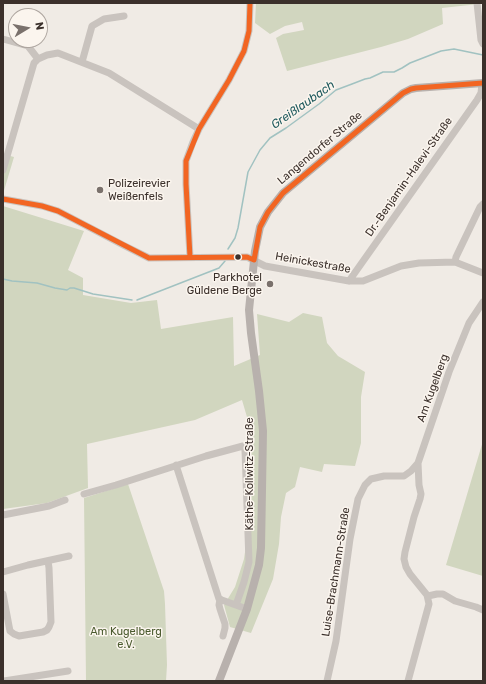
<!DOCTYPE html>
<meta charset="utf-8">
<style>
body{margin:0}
#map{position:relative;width:486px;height:684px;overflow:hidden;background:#f0ebe5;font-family:Rubik,sans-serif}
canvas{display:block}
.frame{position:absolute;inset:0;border:4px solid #3b302b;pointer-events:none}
.north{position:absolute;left:8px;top:8px;width:40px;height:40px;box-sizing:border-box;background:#fbf5ee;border:1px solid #aea6a0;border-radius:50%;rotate:80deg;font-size:11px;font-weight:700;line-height:16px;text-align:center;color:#3b302b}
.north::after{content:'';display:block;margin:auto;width:14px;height:18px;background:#7a716c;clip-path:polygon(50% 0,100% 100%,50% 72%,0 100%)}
</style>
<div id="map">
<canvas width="486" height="684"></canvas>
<div class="frame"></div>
<div class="north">N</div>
</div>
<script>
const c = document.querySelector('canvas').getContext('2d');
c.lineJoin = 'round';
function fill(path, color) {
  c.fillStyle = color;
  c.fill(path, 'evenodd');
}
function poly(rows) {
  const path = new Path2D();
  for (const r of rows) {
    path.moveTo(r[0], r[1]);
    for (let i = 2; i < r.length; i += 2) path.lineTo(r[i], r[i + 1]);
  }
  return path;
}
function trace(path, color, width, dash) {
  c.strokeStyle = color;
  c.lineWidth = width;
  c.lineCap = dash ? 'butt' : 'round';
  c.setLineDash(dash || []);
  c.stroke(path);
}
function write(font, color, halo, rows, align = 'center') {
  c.font = font + ' Rubik,sans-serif';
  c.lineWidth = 3;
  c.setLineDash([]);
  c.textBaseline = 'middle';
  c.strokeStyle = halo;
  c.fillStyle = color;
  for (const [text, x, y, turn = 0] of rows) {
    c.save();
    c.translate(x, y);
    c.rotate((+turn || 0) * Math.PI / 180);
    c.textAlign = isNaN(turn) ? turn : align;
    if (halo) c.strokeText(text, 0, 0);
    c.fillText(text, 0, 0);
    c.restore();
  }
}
const green = poly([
 [256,3,479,3,479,4,442,8,443,24,408,39,381,47,287,71,276,38,283,34,304,30,302,22,285,26,270,34,255,23],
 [3,154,14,157,3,194],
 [3,206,84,231,68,270,83,278,83,295,131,303,157,300,161,329,233,317,234,366,260,355,257,314,289,322,303,313,322,317,327,343,338,356,365,372,361,397,361,443,355,466,324,464,322,472,300,467,295,487,286,493,281,517,279,544,273,579,251,633,230,627,224,605,235,587,244,559,248,532,247,417,242,400,195,420,87,444,88,488,47,503,3,509],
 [483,441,483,576,446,565],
 [128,484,164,591,165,604,167,665,166,681,86,681,84,498]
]);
const stream = poly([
 [228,249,235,238,238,228,248,172,260,150,270,138,286,128,319,104,336,90,352,84,365,79,370,78,383,72,394,72,402,68,410,63,441,51,454,49,483,55],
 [3,279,12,281,37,283,55,288,67,290,70,288,74,288,93,294,132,300],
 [137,300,219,268,225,261]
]);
const minor = poly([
 [477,3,481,40,483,44],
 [3,39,28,46,38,59],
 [82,62,92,26,104,19,124,16],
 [3,170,34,63,38,59,47,55,58,53,109,73,199,129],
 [3,199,42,206,58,211,123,245,149,258,247,257,265,266,349,281,363,281,401,266,419,263,455,262,483,273],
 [190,257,186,184,186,161,193,142,199,129,229,80,244,51,249,31,250,3],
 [455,262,456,257,480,207,483,204],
 [349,281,477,100,481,93,482,83],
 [176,465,219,599,247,609],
 [84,494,116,485,206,456,243,446,245,450,249,562,244,582,236,605],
 [3,515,49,506,65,500],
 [3,572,28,565,69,556],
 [3,594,9,626,10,631,14,634,19,636,43,632,47,630,49,627,51,622,49,568,48,561],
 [428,596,437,594,443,594,455,601,476,607,483,610],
 [220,599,219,605,220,609,225,624,225,628,223,636],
 [4,681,68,671],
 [327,681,336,641,350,539,358,499,365,485,371,479,384,476,404,476,411,471,418,463],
 [408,681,429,604,427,595,410,574,406,567,404,559,405,552,414,517,420,499,421,494,419,485,418,463,449,372,469,323,483,302]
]);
const major = poly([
 [219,681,247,609,259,565,261,548,263,431,259,391,251,333,249,310,255,251,260,227,268,212,283,193,403,93,411,89,416,88,483,83]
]);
const bus1 = poly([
 [3,199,42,206,58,211,149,258,247,257,254,260],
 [190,257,186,184,186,161,199,129,229,80,244,51,249,31,250,3],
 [254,260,260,227,268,212,283,193,403,93,411,89,416,88,483,83]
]);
const markers = [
 [100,190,4,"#7a716c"],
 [238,257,3.5,"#3b302b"],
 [270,284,4,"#7a716c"]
];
const streetNames = [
 ["Langendorfer Straße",320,148,-40],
 ["Dr.-Benjamin-Halevi-Straße",409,177,-55],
 ["Heinickestraße",313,263,10],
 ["Am Kugelberg",433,388,-70],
 ["Käthe-Kollwitz-Straße",250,474,-90],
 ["Luise-Brachmann-Straße",336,572,-81]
];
const poiNames = [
 ["Polizeirevier",108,184],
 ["Weißenfels",108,197],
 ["Parkhotel",262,278,"right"],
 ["Güldene Berge",262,291,"right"]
];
const parkNames = [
 ["Am Kugelberg",126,632],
 ["e.V.",126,645]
];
const waterNames = [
 ["Greißlaubach",303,105,-35]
];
fill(green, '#d1d6bf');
trace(stream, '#a1c2c1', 1.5);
trace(minor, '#c9c3be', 7);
trace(major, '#b8b1ad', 8);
trace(bus1, '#f26522', 5);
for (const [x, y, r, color] of markers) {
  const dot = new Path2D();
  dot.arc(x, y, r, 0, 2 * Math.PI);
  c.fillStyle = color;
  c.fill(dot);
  trace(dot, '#fbf5ee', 1.5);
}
write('11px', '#3b302b', '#fbf5ee', streetNames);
write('11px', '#3b302b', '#fbf5ee', poiNames, 'left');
write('11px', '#4a5a2e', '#fbf5ee', parkNames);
write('italic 12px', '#1f5a5e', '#fbf5ee', waterNames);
</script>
